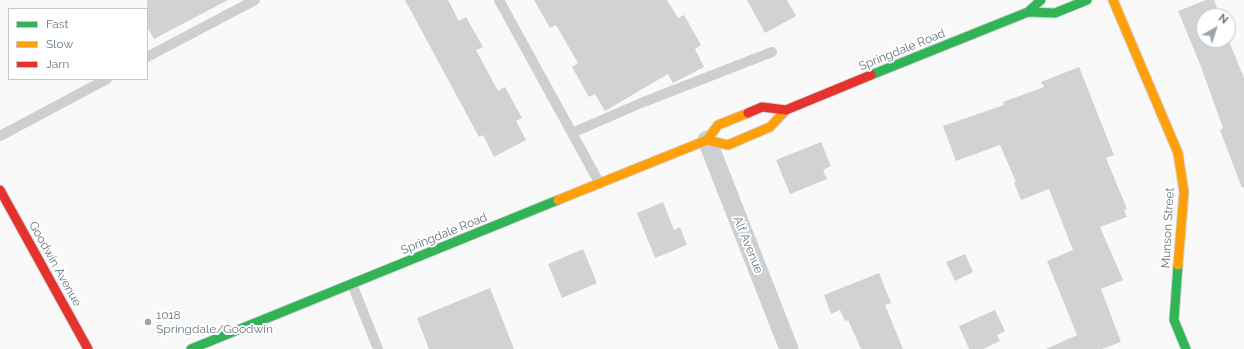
<!DOCTYPE html>
<style>
body{margin:0}
#map{position:relative;width:1244px;height:349px;overflow:hidden;background:#f9f9f9;font-family:Raleway,sans-serif}
canvas{display:block}
.legend{position:absolute;left:8px;top:8px;width:140px;height:72px;box-sizing:border-box;background:#fff;border:1px solid #c1c8cd;margin:0;padding:5px 7px;list-style:none;font-size:12px;color:#657683}
.legend li{display:flex;align-items:center;gap:8px;height:20px}
.legend b{width:20px;border:1px solid #c1c8cd}
.north{position:absolute;left:1196px;top:8px;width:40px;height:40px;box-sizing:border-box;background:#fff;border:1px solid #c1c8cd;border-radius:50%;rotate:39deg;font-size:11px;font-weight:700;line-height:16px;text-align:center;color:#657683}
.north::after{content:'';display:block;margin:auto;width:14px;height:18px;background:#99a4ac;clip-path:polygon(50% 0,100% 100%,50% 72%,0 100%)}
</style>
<div id="map">
<canvas width="1244" height="349"></canvas>
<ul class="legend">
<li><b style="height:5px;background:#30b455"></b>Fast</li>
<li><b style="height:5px;background:#ff9f0a"></b>Slow</li>
<li><b style="height:5px;background:#e5322d"></b>Jam</li>
</ul>
<div class="north">N</div>
</div>
<script>
const c = document.querySelector('canvas').getContext('2d');
c.lineJoin = 'round';
function fill(path, color) {
  c.fillStyle = color;
  c.fill(path, 'evenodd');
}
function poly(rows) {
  const path = new Path2D();
  for (const r of rows) {
    path.moveTo(r[0], r[1]);
    for (let i = 2; i < r.length; i += 2) path.lineTo(r[i], r[i + 1]);
  }
  return path;
}
function trace(path, color, width, dash) {
  c.strokeStyle = color;
  c.lineWidth = width;
  c.lineCap = dash ? 'butt' : 'round';
  c.setLineDash(dash || []);
  c.stroke(path);
}
function write(font, color, halo, rows, align = 'center') {
  c.font = font + ' Raleway,sans-serif';
  c.lineWidth = 4;
  c.setLineDash([]);
  c.textBaseline = 'middle';
  c.strokeStyle = halo;
  c.fillStyle = color;
  for (const [text, x, y, turn = 0] of rows) {
    c.save();
    c.translate(x, y);
    c.rotate((+turn || 0) * Math.PI / 180);
    c.textAlign = isNaN(turn) ? turn : align;
    if (halo) c.strokeText(text, 0, 0);
    c.fillText(text, 0, 0);
    c.restore();
  }
}
const building = poly([
 [147,0,228,0,154,39,147,27],
 [405,0,448,0,459,21,466,17,483,47,476,50,498,91,505,87,522,118,516,121,526,140,494,157,483,135,479,137],
 [534,0,667,0,678,18,684,15,701,45,695,49,704,67,673,83,668,74,605,111,595,94,589,97,572,67,578,63,556,25,550,28],
 [747,0,787,0,796,16,765,33],
 [1206,0,1214,0,1220,16,1204,16,1204,40,1228,40,1228,39,1244,78,1244,187,1242,188,1220,130,1223,128,1200,64,1178,11],
 [1079,67,1114,155,1106,158,1127,209,1124,210,1127,217,1100,227,1123,280,1101,289,1121,342,1102,349,1046,349,1077,335,1047,261,1073,250,1049,189,1021,200,1014,183,1016,182,1000,145,956,161,943,126,1004,105,1003,102,1044,87,1041,82],
 [821,142,831,166,823,170,827,179,790,194,776,160],
 [663,202,674,230,680,227,687,245,655,258,637,213],
 [583,249,597,283,562,298,548,264],
 [965,254,973,272,955,281,946,262],
 [879,273,891,303,885,305,903,349,861,349,848,320,845,321,840,310,831,314,824,295],
 [490,288,514,349,429,349,417,318],
 [995,310,1005,331,997,335,1000,341,983,349,969,349,959,326]
]);
const lane = poly([
 [499,0,600,184],
 [147,57,255,0],
 [572,133,641,103,772,52],
 [0,136,107,79],
 [352,284,378,349]
]);
const street = poly([
 [707,140,789,349]
]);
const fast = poly([
 [1028,12,1055,13,1087,0],
 [871,75,1028,12,1041,0],
 [1178,265,1174,320,1186,349],
 [191,349,558,200]
]);
const slow = poly([
 [1113,0,1178,153,1184,192,1178,265],
 [707,140,728,145,770,127,786,110],
 [558,200,707,140,718,125,748,113]
]);
const jam = poly([
 [748,113,762,107,786,110,871,75],
 [0,190,88,349]
]);
const markers = [
 [148,322,4,"#99a4ac"]
];
const streetNames = [
 ["Springdale Road",902,50,-22],
 ["Munson Street",1168,228,-87],
 ["Springdale Road",444,234,-22],
 ["Alf Avenue",748,245,68],
 ["Goodwin Avenue",55,264,61]
];
const poiNames = [
 ["1018",156,315],
 ["Springdale/Goodwin",156,329]
];
fill(building, '#d0d2d3');
trace(fast, '#d5d6d7', 11);
trace(slow, '#d5d6d7', 11);
trace(jam, '#d5d6d7', 11);
trace(lane, '#cecfd0', 10);
trace(street, '#cecfd0', 19);
trace(fast, '#30b455', 9);
trace(slow, '#ff9f0a', 9);
trace(jam, '#e5322d', 9);
for (const [x, y, r, color] of markers) {
  const dot = new Path2D();
  dot.arc(x, y, r, 0, 2 * Math.PI);
  c.fillStyle = color;
  c.fill(dot);
  trace(dot, '#fff', 1.5);
}
write('12px', '#657683', '#fff', streetNames);
write('12px', '#657683', '#fff', poiNames, 'left');
</script>
